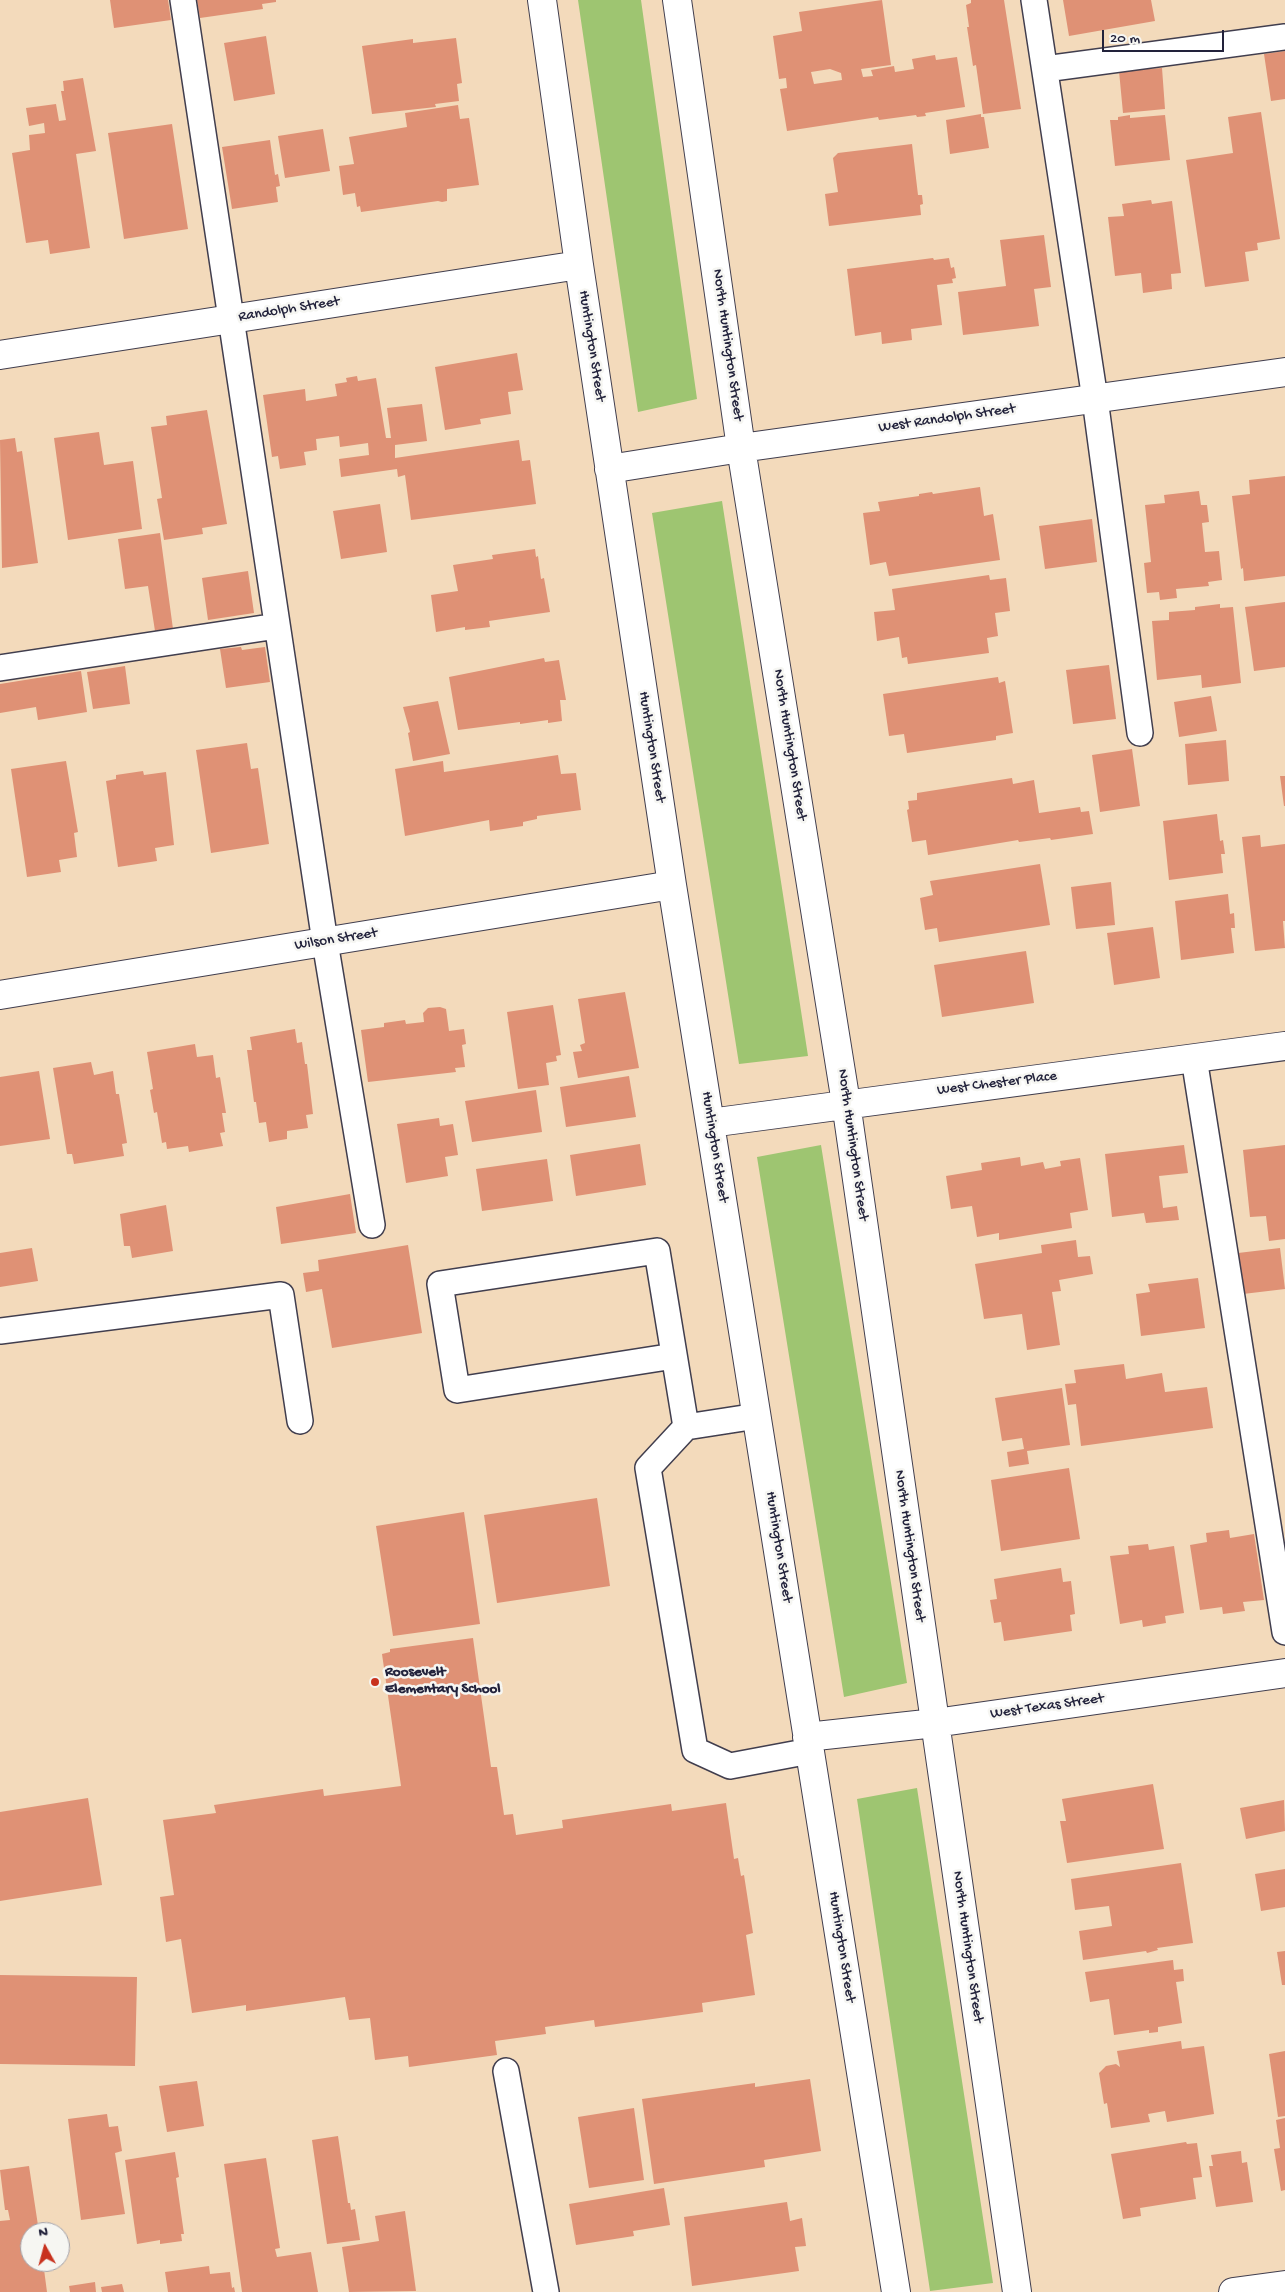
<!DOCTYPE html>
<style>
body{margin:0}
#map{position:relative;width:1285px;height:2292px;overflow:hidden;background:#f3dabb;font-family:"Gochi Hand",sans-serif}
canvas{display:block}
.north{position:absolute;left:20px;top:2222px;width:50px;height:50px;box-sizing:border-box;background:#f6f6f2;border:1px solid #a1a1a9;border-radius:50%;rotate:353deg;font-size:14px;font-weight:700;line-height:20px;text-align:center;color:#22223b}
.north::after{content:'';display:block;margin:auto;width:18px;height:22px;background:#c8321e;clip-path:polygon(50% 0,100% 100%,50% 72%,0 100%)}
.scale{position:absolute;left:1102px;top:30px;width:122px;height:22px;box-sizing:border-box;border:2px solid #22223b;border-top:0;padding-left:6px;font-size:15px;line-height:18px;white-space:nowrap;color:#22223b;-webkit-text-stroke:4px #f6f6f2;paint-order:stroke}
</style>
<div id="map">
<canvas width="1285" height="2292"></canvas>
<div class="north">N</div>
<div class="scale">20 m</div>
</div>
<script>
const c = document.querySelector('canvas').getContext('2d');
c.lineJoin = 'round';
function fill(path, color) {
  c.fillStyle = color;
  c.fill(path, 'evenodd');
}
function poly(rows) {
  const path = new Path2D();
  for (const r of rows) {
    path.moveTo(r[0], r[1]);
    for (let i = 2; i < r.length; i += 2) path.lineTo(r[i], r[i + 1]);
  }
  return path;
}
function trace(path, color, width, dash) {
  c.strokeStyle = color;
  c.lineWidth = width;
  c.lineCap = dash ? 'butt' : 'round';
  c.setLineDash(dash || []);
  c.stroke(path);
}
function write(font, color, halo, rows, align = 'center') {
  c.font = font + ' "Gochi Hand",sans-serif';
  c.lineWidth = 5;
  c.setLineDash([]);
  c.textBaseline = 'middle';
  c.strokeStyle = halo;
  c.fillStyle = color;
  for (const [text, x, y, turn = 0] of rows) {
    c.save();
    c.translate(x, y);
    c.rotate((+turn || 0) * Math.PI / 180);
    c.textAlign = isNaN(turn) ? turn : align;
    if (halo) c.strokeText(text, 0, 0);
    c.fillText(text, 0, 0);
    c.restore();
  }
}
const green = poly([
 [578,0,641,0,697,399,638,412],
 [722,501,808,1056,739,1064,652,513],
 [821,1145,907,1683,844,1697,757,1157],
 [917,1788,993,2283,930,2291,857,1799]
]);
const building = poly([
 [110,0,168,0,171,20,114,28],
 [197,0,276,0,276,2,262,4,263,9,200,18],
 [882,0,891,65,861,69,863,77,873,76,871,70,894,66,895,72,914,69,912,59,935,55,936,60,957,57,965,107,925,113,926,116,917,117,916,115,879,120,878,117,787,131,780,89,787,88,786,78,779,79,773,36,802,31,799,12],
 [830,69,841,73,842,80,814,84,811,72],
 [971,0,1004,0,1021,109,983,114,976,65,973,66,967,27,969,27,966,5,971,3],
 [1063,0,1151,0,1155,21,1069,36],
 [266,36,275,94,234,101,224,43],
 [456,38,462,83,457,84,459,101,435,104,436,107,372,114,362,46,413,39,413,43],
 [1285,51,1285,99,1271,101,1264,54],
 [1162,68,1165,109,1123,113,1119,71],
 [83,78,96,151,76,154,90,248,50,254,48,240,26,243,12,153,30,150,29,135,45,133,44,123,29,126,26,108,56,104,59,121,66,120,61,91,64,91,63,81],
 [458,105,460,119,469,118,479,185,447,189,447,201,442,202,438,201,361,212,360,206,357,207,355,193,343,195,339,166,354,164,349,137,407,127,405,113],
 [1261,112,1280,239,1257,243,1258,250,1245,252,1249,281,1205,287,1186,160,1233,153,1228,117],
 [981,114,981,117,984,117,989,148,950,154,946,120],
 [1130,115,1130,118,1165,115,1170,160,1115,166,1110,120,1118,120,1118,117],
 [172,124,188,229,124,239,108,133],
 [323,129,330,171,285,178,278,136],
 [270,140,275,175,278,174,280,186,276,187,278,202,232,209,222,147],
 [912,144,918,195,922,195,923,204,920,205,921,215,829,226,825,194,838,192,833,158,838,153],
 [1151,200,1152,204,1172,201,1181,273,1171,274,1172,289,1143,293,1141,273,1115,276,1108,217,1124,216,1122,204],
 [1044,235,1051,287,1034,289,1039,326,963,335,958,292,1006,286,1000,240],
 [933,258,934,260,949,258,951,268,954,267,956,278,952,279,953,283,937,285,942,325,911,329,912,340,882,344,881,332,855,336,847,269],
 [517,353,523,390,508,392,511,414,480,419,481,424,445,430,435,367],
 [357,376,358,381,376,378,386,438,391,438,387,408,422,404,427,441,395,445,395,458,519,440,522,461,530,460,536,504,411,520,405,475,398,477,397,469,341,477,339,459,369,455,368,443,340,447,339,436,316,439,317,450,304,452,306,465,280,469,278,456,272,457,263,395,305,389,306,401,337,396,335,384,347,382,346,378],
 [207,410,227,524,202,528,203,534,164,540,157,499,162,498,151,427,167,425,166,416],
 [99,432,104,465,133,461,142,529,68,540,54,438],
 [15,438,17,452,22,451,38,563,2,568,0,440],
 [1285,476,1285,576,1244,581,1243,568,1241,569,1232,496,1250,494,1249,480],
 [980,487,984,516,993,514,1000,560,889,576,886,562,870,565,863,513,880,511,878,502,919,496,919,494,932,492,933,494],
 [1199,491,1201,505,1207,505,1209,522,1202,523,1205,552,1219,551,1222,580,1208,582,1209,586,1176,589,1177,598,1160,600,1159,592,1147,593,1144,563,1151,562,1145,505,1165,503,1164,495],
 [380,504,387,552,341,559,333,511],
 [1092,519,1097,562,1045,569,1039,526],
 [160,533,173,629,155,631,148,586,125,589,118,539],
 [535,549,536,557,538,556,541,579,544,578,550,612,489,621,490,627,465,630,465,627,436,632,431,595,458,591,453,565,493,559,492,555],
 [248,571,254,613,208,620,202,578],
 [989,575,990,580,1006,578,1010,611,995,613,998,636,987,638,989,653,908,664,907,657,902,658,899,637,877,641,874,612,895,610,892,589],
 [1285,602,1285,667,1254,671,1245,607],
 [1220,604,1220,608,1233,607,1241,683,1202,688,1201,675,1157,680,1152,621,1169,620,1169,612,1195,610,1195,607],
 [241,647,242,650,265,647,270,682,226,688,220,649],
 [544,658,545,662,559,660,566,700,560,700,562,721,548,723,548,720,520,724,520,722,458,730,449,677],
 [1109,665,1116,719,1073,724,1066,670],
 [125,666,130,704,93,709,87,672],
 [81,671,87,712,38,720,36,707,0,713,0,684],
 [998,677,999,683,1005,681,1013,733,996,736,996,740,907,753,904,734,889,736,883,694],
 [1211,696,1217,731,1179,737,1174,702],
 [438,701,450,754,413,761,408,733,410,732,403,707],
 [1226,740,1229,781,1188,785,1185,744],
 [247,743,251,769,258,768,269,844,211,853,196,750],
 [1132,749,1140,806,1100,812,1092,755],
 [558,755,561,774,576,773,581,810,537,816,537,819,523,822,523,826,490,831,489,820,405,836,395,769,443,761,444,772],
 [66,761,78,832,74,833,77,857,59,860,61,872,27,877,11,769],
 [143,771,144,775,166,772,174,845,155,848,157,861,118,867,106,781,116,779,116,775],
 [1280,776,1285,776,1285,806,1284,806],
 [1012,778,1013,784,1034,780,1039,813,1080,807,1081,812,1089,811,1093,834,1051,840,1050,838,1019,842,1018,840,928,855,926,840,912,842,907,810,909,809,908,801,917,800,917,793],
 [1217,814,1220,841,1223,840,1225,854,1221,854,1223,873,1169,880,1163,821],
 [1260,835,1261,847,1285,844,1285,921,1283,921,1285,948,1255,951,1242,837],
 [1040,864,1050,925,939,942,937,928,925,930,920,898,933,895,930,881],
 [1111,882,1115,925,1076,929,1071,887],
 [1228,894,1230,914,1234,913,1235,928,1231,928,1234,953,1181,960,1175,901],
 [1153,927,1160,978,1114,985,1107,933],
 [1026,951,1034,1003,942,1017,934,965],
 [625,992,639,1068,578,1078,573,1052,582,1051,580,1045,585,1043,578,999],
 [553,1005,561,1055,556,1056,557,1061,546,1063,549,1085,518,1089,507,1012],
 [440,1007,446,1009,449,1031,464,1029,466,1044,462,1045,465,1067,455,1068,456,1072,368,1082,361,1030,384,1027,384,1023,405,1020,406,1024,424,1022,423,1013,428,1008],
 [295,1029,297,1043,302,1042,305,1064,307,1064,313,1114,306,1115,308,1128,287,1131,287,1139,269,1142,266,1122,259,1123,256,1102,254,1102,247,1050,252,1050,250,1037],
 [195,1044,197,1057,213,1055,216,1078,220,1077,226,1113,222,1113,225,1132,220,1133,223,1146,189,1152,188,1146,167,1149,166,1142,162,1143,157,1112,154,1113,150,1090,153,1089,147,1052],
 [91,1062,94,1075,113,1071,116,1094,119,1094,127,1143,122,1144,124,1156,74,1164,72,1154,67,1154,53,1068],
 [39,1071,50,1139,0,1146,0,1077],
 [629,1076,636,1117,566,1127,560,1087],
 [536,1090,542,1132,472,1142,465,1101],
 [439,1118,440,1126,453,1124,458,1155,445,1157,448,1176,406,1183,397,1124],
 [640,1144,646,1185,576,1196,570,1155],
 [1184,1145,1188,1173,1159,1176,1163,1208,1177,1206,1179,1220,1146,1223,1144,1213,1112,1217,1105,1154],
 [1285,1145,1285,1239,1269,1241,1266,1216,1250,1217,1243,1150],
 [1020,1157,1021,1166,1043,1162,1045,1169,1061,1166,1060,1161,1080,1158,1088,1210,1070,1213,1072,1228,999,1240,999,1233,977,1237,972,1206,951,1209,946,1176,982,1170,981,1163],
 [547,1159,553,1201,482,1211,476,1169],
 [350,1194,356,1233,281,1244,276,1207],
 [166,1205,173,1251,132,1258,130,1246,124,1246,120,1214],
 [1076,1240,1078,1257,1090,1256,1093,1274,1059,1280,1061,1291,1052,1292,1060,1345,1027,1350,1022,1314,984,1319,975,1264,1042,1253,1041,1245],
 [408,1245,422,1333,332,1348,322,1289,306,1292,303,1273,319,1271,318,1260],
 [32,1248,38,1281,0,1287,0,1253],
 [1280,1248,1285,1289,1243,1294,1238,1253],
 [1198,1278,1205,1328,1141,1336,1136,1294,1150,1292,1148,1284],
 [1124,1364,1126,1379,1162,1373,1165,1392,1207,1387,1213,1428,1081,1446,1076,1404,1068,1405,1065,1384,1076,1383,1074,1370],
 [1062,1388,1070,1445,1027,1451,1029,1464,1009,1467,1007,1452,1024,1449,1022,1438,1002,1441,995,1398],
 [1069,1468,1080,1539,1001,1551,991,1480],
 [597,1498,610,1586,497,1603,484,1515],
 [464,1512,480,1624,393,1636,376,1526],
 [1229,1530,1230,1538,1254,1534,1264,1600,1243,1602,1245,1611,1223,1614,1222,1607,1200,1610,1190,1545,1207,1542,1206,1533],
 [1148,1544,1149,1550,1174,1546,1184,1613,1165,1616,1166,1623,1143,1627,1142,1620,1120,1624,1110,1556,1129,1554,1128,1546],
 [1061,1568,1063,1582,1071,1581,1075,1614,1070,1615,1072,1631,1004,1641,1001,1622,994,1623,990,1600,997,1599,994,1579],
 [473,1638,491,1767,497,1767,504,1815,513,1814,516,1835,563,1828,562,1820,671,1804,672,1811,726,1803,734,1859,738,1858,741,1876,744,1875,753,1933,746,1935,755,1995,702,2003,703,2012,595,2027,594,2020,545,2027,546,2034,495,2041,497,2055,409,2067,408,2056,375,2060,370,2018,349,2020,345,1997,246,2011,246,2005,192,2013,181,1939,166,1942,160,1897,174,1895,163,1820,216,1813,214,1805,323,1789,324,1796,401,1786,382,1654,390,1652,390,1649],
 [1153,1784,1164,1849,1067,1863,1060,1821,1066,1821,1062,1799],
 [88,1798,102,1885,0,1901,0,1812],
 [1284,1800,1285,1831,1246,1839,1240,1808],
 [1181,1863,1193,1943,1157,1948,1158,1950,1147,1953,1146,1951,1083,1960,1079,1931,1112,1926,1109,1906,1075,1910,1071,1879],
 [1285,1869,1285,1907,1261,1911,1255,1874],
 [1285,1951,1285,1985,1282,1985,1277,1952],
 [1173,1960,1174,1970,1183,1969,1184,1981,1176,1982,1182,2023,1158,2027,1158,2032,1149,2033,1149,2030,1114,2035,1109,1999,1090,2002,1085,1972],
 [0,1975,137,1977,135,2066,0,2064],
 [1181,2041,1182,2049,1204,2046,1214,2114,1167,2122,1165,2111,1148,2114,1150,2122,1111,2128,1107,2103,1104,2104,1099,2073,1106,2066,1116,2064,1120,2067,1117,2051],
 [1285,2051,1285,2116,1278,2117,1269,2054],
 [810,2079,821,2151,764,2160,765,2167,654,2184,642,2099,755,2083,755,2087],
 [197,2081,204,2126,167,2132,159,2086],
 [634,2108,644,2180,589,2188,578,2117],
 [107,2114,109,2127,118,2126,122,2151,115,2153,125,2214,81,2220,68,2119],
 [1285,2118,1285,2190,1281,2191,1274,2149,1280,2148,1276,2120],
 [338,2136,348,2203,350,2203,351,2210,355,2209,360,2240,327,2244,312,2140],
 [1186,2142,1187,2144,1197,2143,1202,2177,1193,2178,1196,2199,1140,2208,1141,2216,1123,2219,1111,2154],
 [1241,2151,1242,2163,1247,2162,1253,2202,1216,2207,1209,2166,1213,2166,1211,2155],
 [175,2152,179,2177,176,2178,184,2234,181,2234,182,2241,160,2244,160,2240,137,2244,125,2160],
 [266,2158,280,2248,275,2249,277,2257,311,2252,318,2292,242,2292,224,2164],
 [29,2166,39,2232,30,2232,30,2262,43,2262,47,2292,0,2292,0,2221,10,2220,8,2210,5,2210,0,2170],
 [664,2188,670,2225,633,2231,634,2236,576,2245,569,2204],
 [787,2202,790,2221,802,2218,806,2246,795,2247,799,2271,692,2286,684,2217],
 [405,2211,416,2291,349,2292,342,2247,379,2241,375,2216],
 [209,2266,210,2274,230,2272,232,2288,234,2287,235,2292,168,2292,165,2272],
 [95,2282,96,2292,70,2292,69,2286],
 [122,2284,124,2292,102,2292,101,2287]
]);
const service = poly([
 [183,0,325,942,372,1225],
 [1034,0,1095,399,1140,733],
 [1045,69,1285,37],
 [0,668,277,626],
 [1194,1058,1285,1632],
 [0,1331,281,1295,300,1421],
 [674,1356,457,1390,440,1284,657,1251,686,1427],
 [757,1416,686,1427,648,1468,695,1750,730,1766,810,1751],
 [506,2071,546,2292]
]);
const minor = poly([
 [542,0,579,265,672,885,896,2292],
 [677,0,741,448,846,1103,1017,2292],
 [0,355,579,265],
 [609,469,741,448,1285,372],
 [0,995,672,885],
 [710,1123,1285,1046],
 [807,1737,935,1723,1285,1673],
 [1233,2292,1285,2285]
]);
const markers = [
 [375,1682,5,"#c8321e"]
];
const streetNames = [
 ["Randolph Street",289,310,-9],
 ["North Huntington Street",727,345,82],
 ["Huntington Street",591,346,81],
 ["West Randolph Street",947,419,-8],
 ["North Huntington Street",789,745,81],
 ["Huntington Street",651,747,81],
 ["Wilson Street",336,940,-9],
 ["West Chester Place",997,1084,-7],
 ["North Huntington Street",852,1145,82],
 ["Huntington Street",714,1147,81],
 ["North Huntington Street",909,1546,82],
 ["Huntington Street",778,1547,81],
 ["West Texas Street",1047,1707,-8],
 ["Huntington Street",841,1947,81],
 ["North Huntington Street",967,1947,82]
];
const poiNames = [
 ["Roosevelt",385,1673],
 ["Elementary School",385,1690]
];
fill(green, '#9ec571');
fill(building, '#df9175');
trace(service, '#413e4e', 28);
trace(minor, '#413e4e', 30);
trace(service, '#fff', 25);
trace(minor, '#fff', 28);
for (const [x, y, r, color] of markers) {
  const dot = new Path2D();
  dot.arc(x, y, r, 0, 2 * Math.PI);
  c.fillStyle = color;
  c.fill(dot);
  trace(dot, '#f6f6f2', 2);
}
write('15px', '#22223b', '#f6f6f2', streetNames);
write('bold 15px', '#22223b', '#f6f6f2', poiNames, 'left');
</script>
